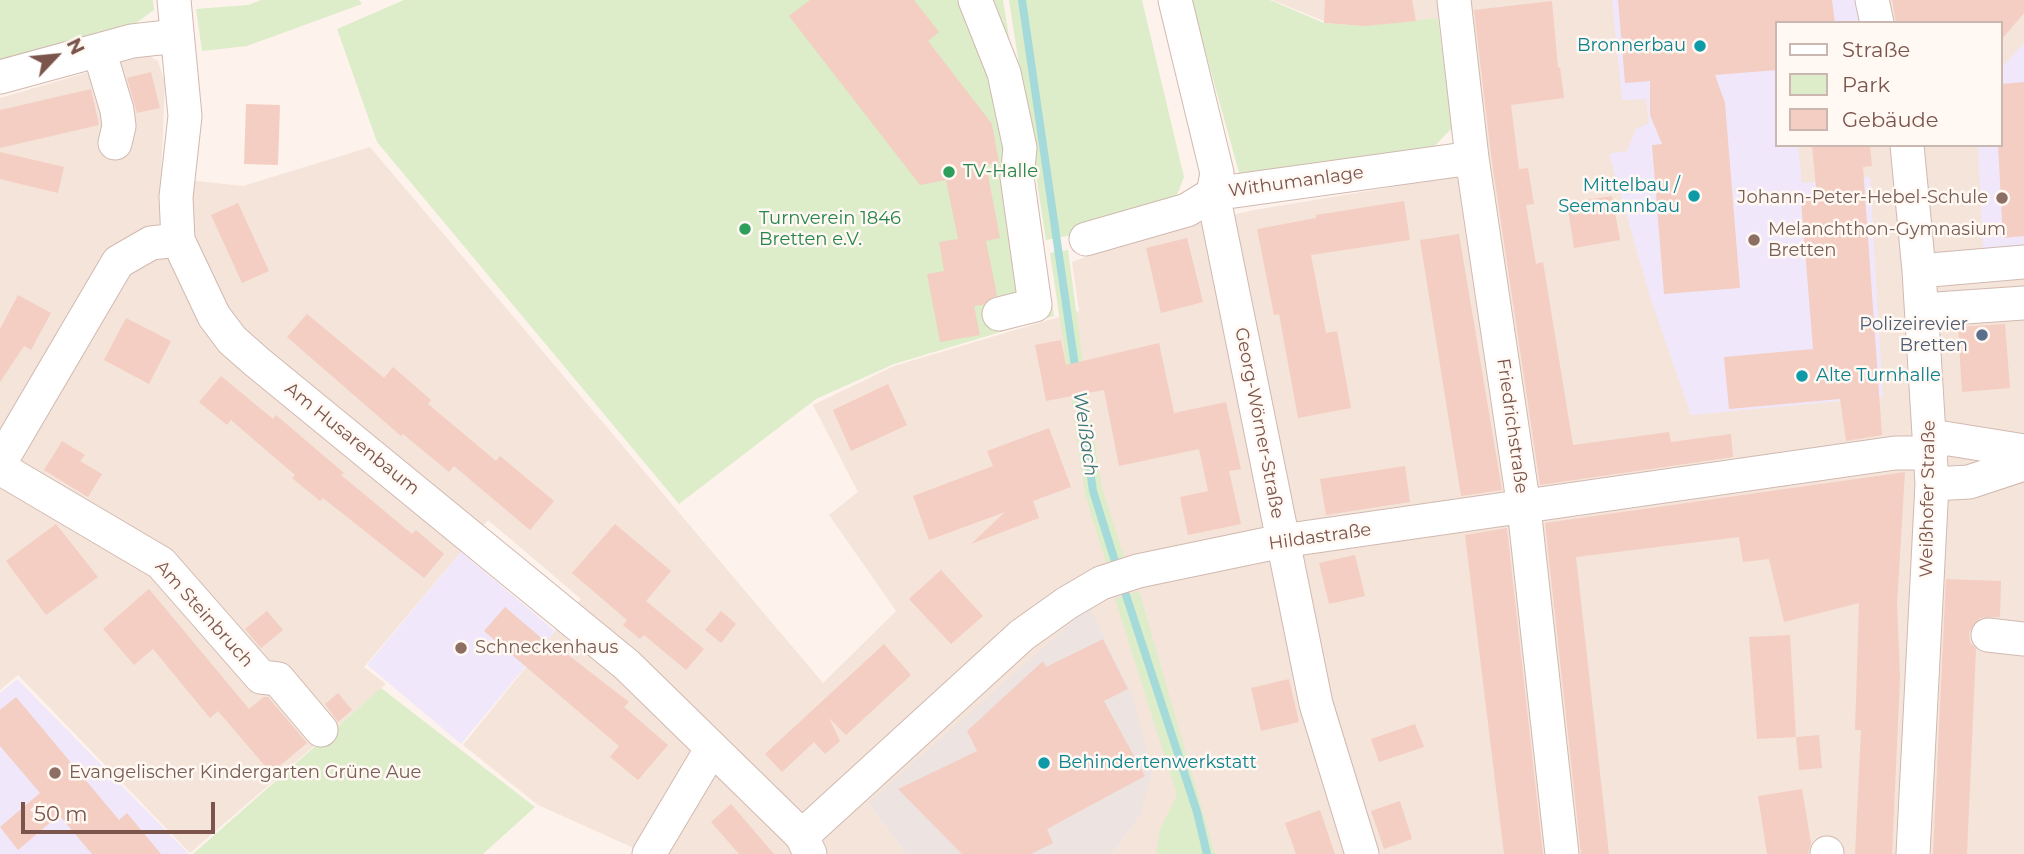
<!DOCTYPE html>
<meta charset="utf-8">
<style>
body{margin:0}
#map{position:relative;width:2024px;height:854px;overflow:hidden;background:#fdf3ec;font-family:Montserrat,sans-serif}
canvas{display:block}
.legend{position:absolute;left:1775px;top:21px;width:228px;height:126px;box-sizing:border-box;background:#fff8f3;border:2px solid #cab7b0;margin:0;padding:9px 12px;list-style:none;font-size:21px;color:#7b554c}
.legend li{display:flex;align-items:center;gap:14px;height:35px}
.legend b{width:35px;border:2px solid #cab7b0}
.north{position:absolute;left:21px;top:21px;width:70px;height:70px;-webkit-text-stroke:5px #fff8f3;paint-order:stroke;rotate:64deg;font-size:19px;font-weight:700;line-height:28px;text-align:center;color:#7b554c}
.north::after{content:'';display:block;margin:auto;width:24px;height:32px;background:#7b554c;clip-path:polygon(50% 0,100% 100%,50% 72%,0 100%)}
.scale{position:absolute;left:21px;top:802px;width:194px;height:32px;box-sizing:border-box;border:4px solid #7b554c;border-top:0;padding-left:9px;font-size:21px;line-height:24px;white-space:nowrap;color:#7b554c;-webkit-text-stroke:5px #fff8f3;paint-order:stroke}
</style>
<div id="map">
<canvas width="2024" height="854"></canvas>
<ul class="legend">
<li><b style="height:9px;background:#fff"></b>Straße</li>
<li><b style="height:19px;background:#ddecc9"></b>Park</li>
<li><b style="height:19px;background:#f4cec2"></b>Gebäude</li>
</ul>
<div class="north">N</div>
<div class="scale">50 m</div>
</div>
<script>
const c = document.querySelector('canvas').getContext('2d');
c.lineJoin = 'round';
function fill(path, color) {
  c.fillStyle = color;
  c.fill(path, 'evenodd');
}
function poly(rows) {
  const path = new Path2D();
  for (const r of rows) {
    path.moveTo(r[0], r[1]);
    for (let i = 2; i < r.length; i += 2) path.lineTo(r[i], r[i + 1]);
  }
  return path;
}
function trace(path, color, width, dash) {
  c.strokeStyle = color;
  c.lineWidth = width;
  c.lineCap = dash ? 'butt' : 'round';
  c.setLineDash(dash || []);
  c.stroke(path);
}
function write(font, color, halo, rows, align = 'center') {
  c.font = font + ' Montserrat,sans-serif';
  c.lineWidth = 5;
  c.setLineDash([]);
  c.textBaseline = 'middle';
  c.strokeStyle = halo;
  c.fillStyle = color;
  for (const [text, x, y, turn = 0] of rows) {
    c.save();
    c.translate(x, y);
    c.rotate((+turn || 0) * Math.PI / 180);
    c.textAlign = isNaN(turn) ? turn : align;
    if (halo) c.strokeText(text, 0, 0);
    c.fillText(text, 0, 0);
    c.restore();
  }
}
const residential = poly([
 [1272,0,2024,0,2024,854,1112,854,1140,816,868,803,906,854,647,854,538,805,463,745,581,599,488,520,364,667,386,684,190,853,18,675,0,690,0,98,147,55,158,61,165,83,161,177,243,186,370,147,823,683,896,611,829,515,858,492,813,405,894,366,1079,311,1072,262,1145,235,1254,210,1489,171,1469,14,1366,27,1324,21],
 [1777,23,2001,23,2001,145,1777,145]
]);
const industrial = poly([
 [1089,607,1131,691,1152,771,1140,816,1112,854,906,854,868,803]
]);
const education = poly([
 [1612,0,1858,0,1860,23,1777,23,1777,145,1798,145,1802,183,1870,177,1883,397,1691,415,1650,297,1609,154,1627,151,1636,129,1649,123,1646,99,1622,100],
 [2024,43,2024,250,1983,253,1978,145,2001,145,2001,68],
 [461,552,555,631,461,744,367,665],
 [17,679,189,854,0,854,0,693]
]);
const green = poly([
 [0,0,153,0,154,10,136,23,0,61],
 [261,0,359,0,362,4,247,46,202,51,196,9,248,5],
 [404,0,1003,0,1054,316,894,364,816,399,679,504,377,142,337,29],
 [1009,0,1142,0,1184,177,1173,205,1073,235,1046,240],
 [1191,0,1270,0,1324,23,1365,26,1438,18,1452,128,1426,155,1240,176],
 [1068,250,1089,407,1073,408,1050,253],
 [1074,420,1091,420,1102,488,1124,557,1106,563,1085,494],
 [1139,591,1215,854,1156,854,1160,829,1177,795,1115,599],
 [381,688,535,807,483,854,193,854]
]);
const stream = poly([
 [1022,0,1076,373],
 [1078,386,1093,491,1118,571],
 [1122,583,1197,812,1207,854]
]);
const building = poly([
 [810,0,914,0,939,32,928,41,992,124,999,163,986,165,1000,238,986,241,997,295,983,305,974,306,980,335,940,342,927,274,944,271,939,242,958,239,946,180,920,185,789,16],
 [1325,0,1412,0,1416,21,1365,26,1324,23],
 [1618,0,1832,0,1835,23,1777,23,1777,70,1715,75,1725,103,1740,288,1664,294,1652,145,1662,144,1650,115,1650,81,1625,83],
 [1892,0,2024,0,2024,13,2001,40,2001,23,1896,23],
 [1552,1,1558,68,1560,67,1564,98,1511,105,1519,169,1528,168,1534,204,1526,205,1536,264,1543,262,1573,445,1669,432,1671,442,1731,434,1733,457,1540,485,1491,155,1474,10],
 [151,72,160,108,137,113,127,78],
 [2024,82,2024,236,2003,238,1998,145,2001,145,2001,84],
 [91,89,99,125,0,148,0,110],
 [246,104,280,105,278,165,244,164],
 [1812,145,1870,145,1872,166,1863,167,1882,435,1846,441,1840,399,1729,409,1724,357,1813,349,1801,201,1817,199],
 [0,152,64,167,58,193,0,179],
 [1612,196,1620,240,1574,248,1567,203],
 [1404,201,1410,240,1311,255,1326,333,1337,331,1351,408,1298,418,1279,314,1274,315,1257,229,1316,218,1316,215],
 [238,203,269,271,242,283,211,215],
 [1459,234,1502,490,1461,496,1420,240],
 [1187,238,1203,302,1161,313,1146,248],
 [18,295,51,313,31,350,24,346,0,382,0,329],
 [307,314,384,378,393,367,431,400,428,404,496,461,500,456,554,501,530,530,454,466,449,472,403,434,401,436,287,337],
 [126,318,171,341,149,384,104,360],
 [2005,324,2010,388,1962,392,1958,327],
 [1061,340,1066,365,1159,343,1174,413,1226,402,1241,469,1229,471,1241,524,1188,535,1180,497,1208,491,1199,449,1119,466,1104,390,1046,401,1035,345],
 [221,376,273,419,276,415,344,473,341,475,412,534,416,530,444,554,424,578,323,498,320,501,292,478,295,475,231,420,227,425,199,402],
 [888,384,907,425,851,451,833,410],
 [1049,428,1071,487,1033,501,1039,518,971,544,1005,512,929,540,913,496,993,466,987,451],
 [62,441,85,455,80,461,102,474,88,497,44,470],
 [1405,466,1410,502,1326,515,1320,479],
 [1905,472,1897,604,1900,678,1892,854,1855,854,1861,730,1855,730,1859,603,1784,622,1769,559,1743,562,1739,537,1576,557,1609,854,1581,854,1545,523],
 [56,524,98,577,46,615,6,561],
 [615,524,671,571,646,601,704,649,686,670,644,635,640,639,623,625,627,620,572,573],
 [1507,528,1543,854,1504,854,1465,535],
 [1355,555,1365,596,1329,604,1319,563],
 [941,570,983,616,951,644,909,599],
 [1946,579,2001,581,2000,617,1980,618,1969,632,1970,642,1976,649,1967,854,1933,854],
 [149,589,249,709,264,697,268,697,307,743,271,773,218,711,210,718,153,649,134,665,103,629],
 [505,607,552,647,554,644,629,702,624,707,668,745,638,780,610,757,619,746,484,631],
 [267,611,283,630,261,648,245,629],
 [721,611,736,624,721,643,705,630],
 [1790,635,1796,737,1757,739,1749,637],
 [1103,639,1128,689,1104,701,1145,776,1047,829,1053,843,1031,854,962,854,898,789,977,751,967,731,1043,661,1046,667],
 [884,644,911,675,846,735,829,718,840,741,825,754,814,742,782,772,765,754],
 [1289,679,1299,722,1261,731,1251,688],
 [338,693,352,710,338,722,325,704],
 [16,697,119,820,127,813,161,854,92,854,59,815,18,850,0,827,40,793,0,746,0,710],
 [1415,724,1424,747,1379,762,1371,739],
 [1819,735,1822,768,1799,770,1796,737],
 [1802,789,1811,843,1808,854,1767,854,1758,796],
 [1400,801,1412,839,1384,849,1371,811],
 [731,804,774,854,739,854,711,822],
 [1320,810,1335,854,1296,854,1285,823]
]);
const minor = poly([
 [174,0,185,116,176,197,178,240,214,316,232,340,257,362,627,665,802,836,810,854],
 [975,0,1004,73,1020,148,1017,177,1035,305,999,314],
 [1175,0,1217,173,1213,194,1316,704,1362,854],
 [1454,0,1472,158,1524,508,1562,854],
 [1872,0,1877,23],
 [99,50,117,110,119,126,115,143],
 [0,77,132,41,177,36],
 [1907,145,1919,271,1932,484,1913,854],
 [1086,239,1187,210,1213,194,1472,158],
 [1919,271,2024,262],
 [1922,310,2024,303],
 [1931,436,2024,451],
 [0,463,118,262,151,243,178,240],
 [0,468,161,563,261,677,278,679,321,730],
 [1932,484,1969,482,2024,464],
 [1988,635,2024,639],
 [802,836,1022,635,1067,603,1101,583,1138,571,1282,541,1895,453,1931,453],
 [1827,853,1827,854],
 [649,854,712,748]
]);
const markers = [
 [1700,46,7,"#0f9aa8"],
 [949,172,7,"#2e9e5b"],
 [1694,196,7,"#0f9aa8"],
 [2002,198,7,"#8d6e63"],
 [745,229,7,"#2e9e5b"],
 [1754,240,7,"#8d6e63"],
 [1982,335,7,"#5c6f8a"],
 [1802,376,7,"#0f9aa8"],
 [461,648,7,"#8d6e63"],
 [1044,763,7,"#0f9aa8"],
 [55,773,7,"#8d6e63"]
];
const cultureNames = [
 ["Bronnerbau",1686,46],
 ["Mittelbau /",1680,186],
 ["Seemannbau",1680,207],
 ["Alte Turnhalle",1816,376,"left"],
 ["Behindertenwerkstatt",1058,763,"left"]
];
const leisureNames = [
 ["TV-Halle",963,172],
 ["Turnverein 1846",759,219],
 ["Bretten e.V.",759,240]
];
const streetNames = [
 ["Withumanlage",1296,182,-8],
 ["Georg-Wörner-Straße",1259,423,79],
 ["Friedrichstraße",1512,426,82],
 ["Am Husarenbaum",352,439,39],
 ["Weißhofer Straße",1928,499,-89],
 ["Hildastraße",1320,537,-8],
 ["Am Steinbruch",204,614,48]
];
const educationNames = [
 ["Johann-Peter-Hebel-Schule",1988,198,"right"],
 ["Melanchthon-Gymnasium",1768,230],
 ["Bretten",1768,251],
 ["Schneckenhaus",475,648],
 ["Evangelischer Kindergarten Grüne Aue",69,773]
];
const serviceNames = [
 ["Polizeirevier",1968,325],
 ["Bretten",1968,346]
];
const waterNames = [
 ["Weißach",1085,434,82]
];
fill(residential, '#f5e4da');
fill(industrial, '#ede4e1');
fill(education, '#f0e8fa');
fill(green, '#ddecc9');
trace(stream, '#a4dbda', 8);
fill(building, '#f4cec2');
trace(minor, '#d1b9b0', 35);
trace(minor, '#fff', 33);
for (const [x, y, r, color] of markers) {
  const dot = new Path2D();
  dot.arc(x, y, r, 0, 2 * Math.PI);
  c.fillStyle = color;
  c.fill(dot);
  trace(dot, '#fff8f3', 2.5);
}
write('18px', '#0d838f', '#fff8f3', cultureNames, 'right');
write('18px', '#27864d', '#fff8f3', leisureNames, 'left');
write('18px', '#7b554c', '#fff8f3', streetNames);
write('18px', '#785e54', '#fff8f3', educationNames, 'left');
write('18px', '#4e5e75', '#fff8f3', serviceNames, 'right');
write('italic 19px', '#3c7878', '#fff8f3', waterNames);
</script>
